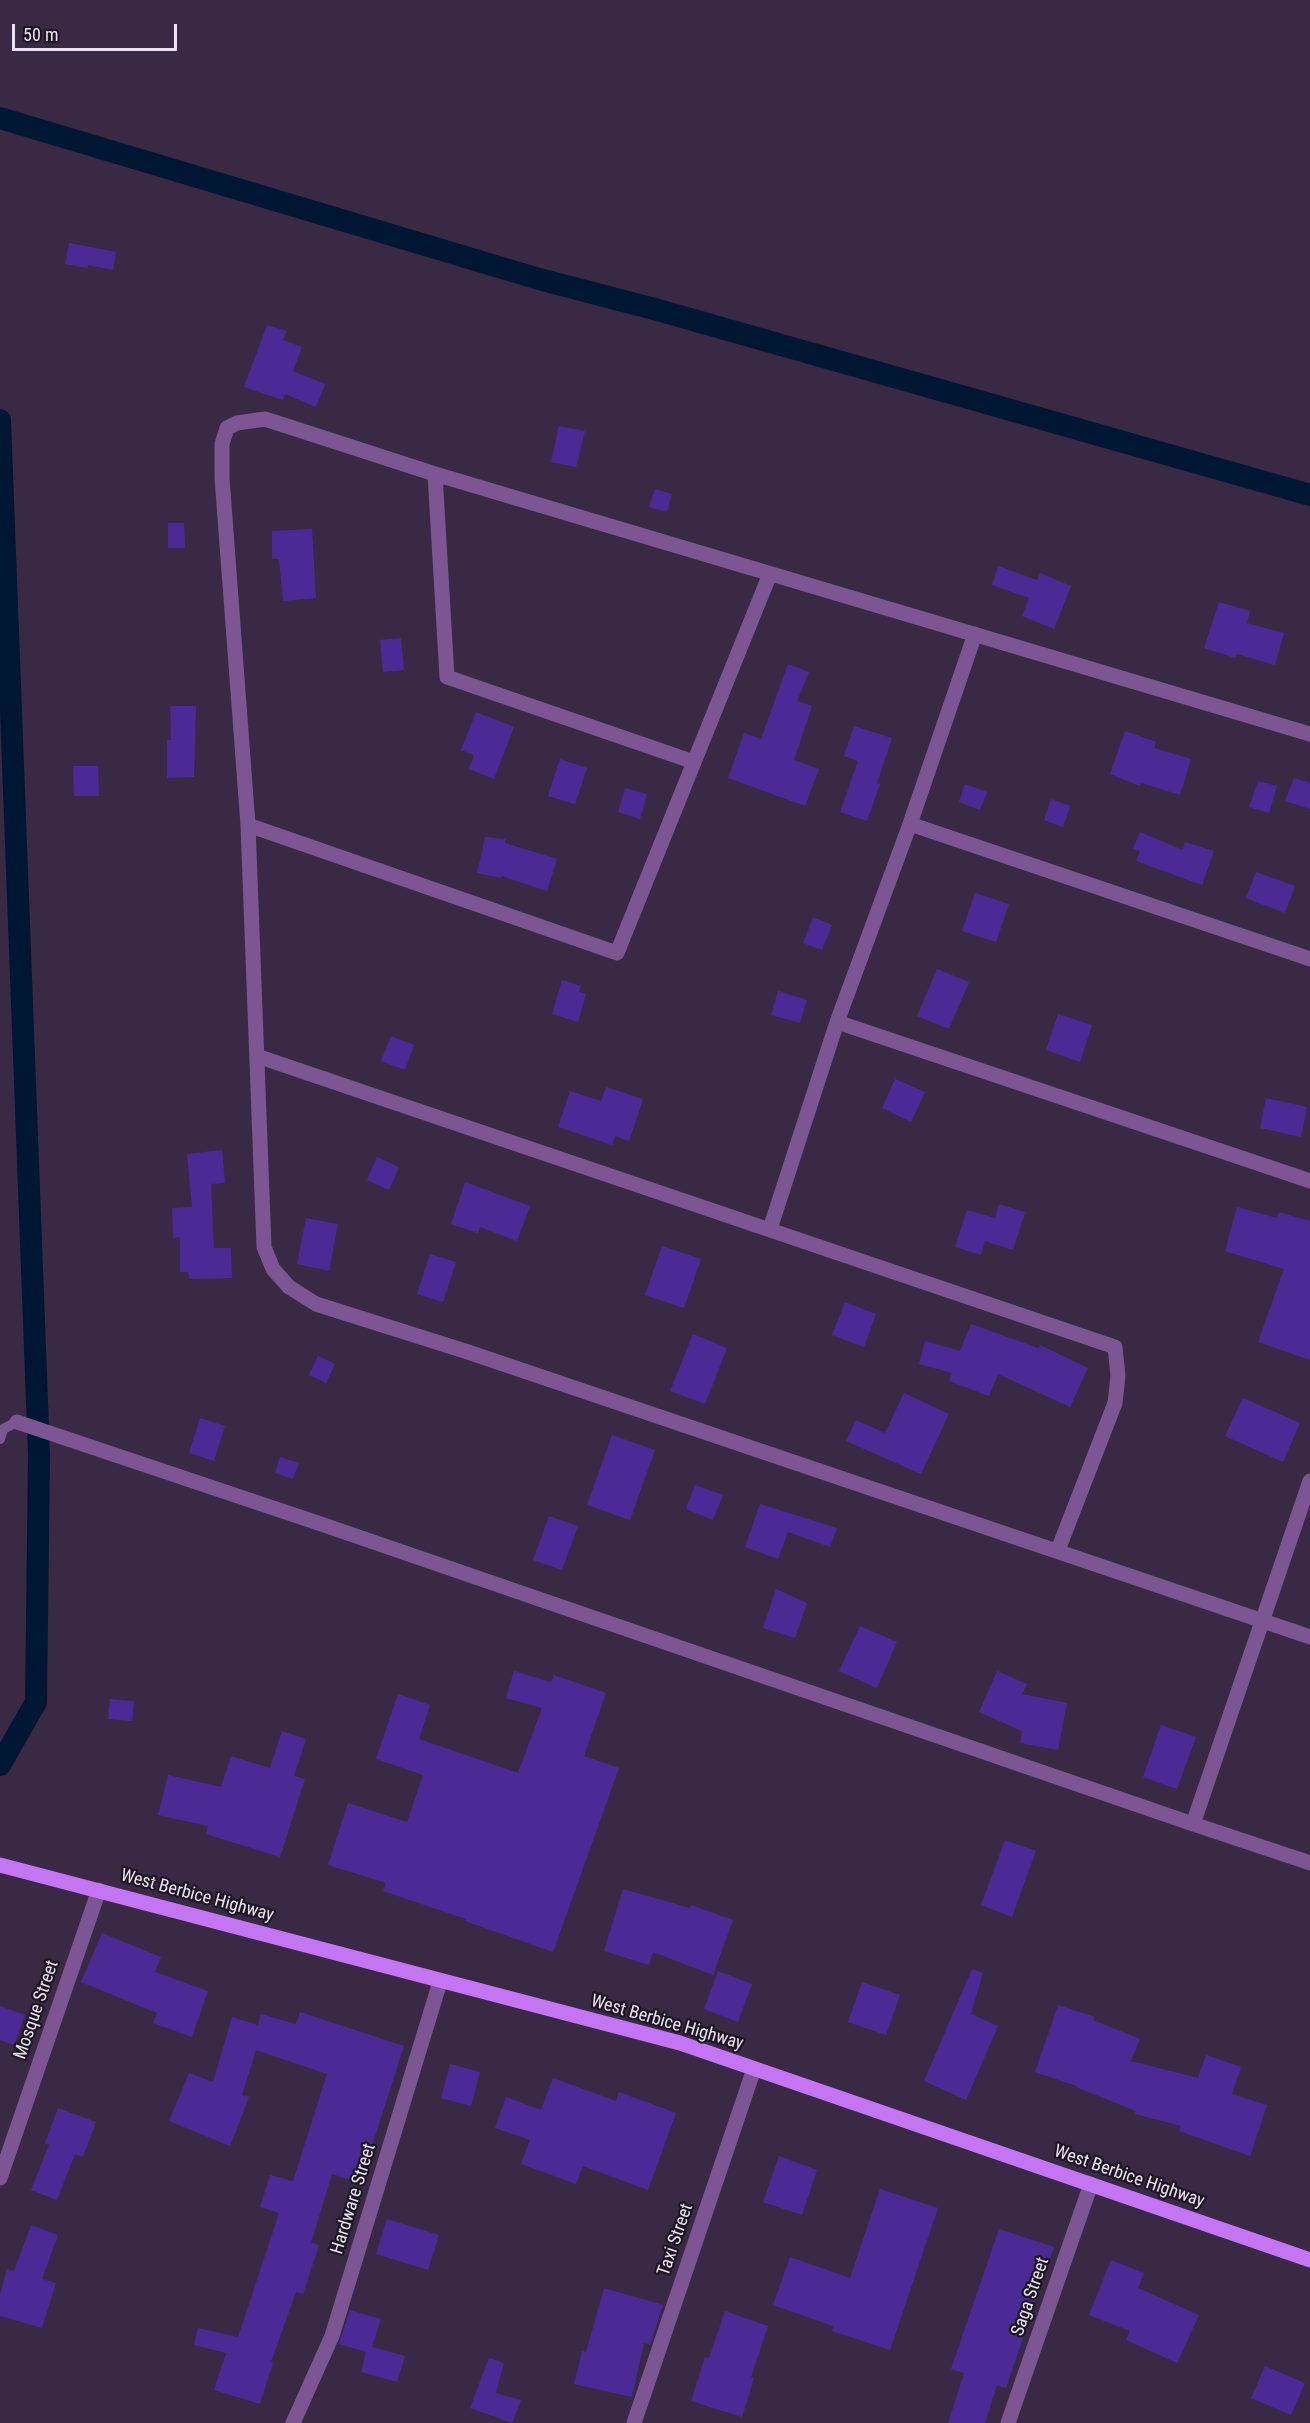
<!DOCTYPE html>
<style>
body{margin:0}
#map{position:relative;width:1310px;height:2423px;overflow:hidden;background:#3a2945;font-family:"Roboto Condensed",sans-serif}
canvas{display:block}
.scale{position:absolute;left:12px;top:24px;width:165px;height:27px;box-sizing:border-box;border:3px solid #ece2f4;border-top:0;padding-left:8px;font-size:18px;line-height:21px;white-space:nowrap;color:#ece2f4;-webkit-text-stroke:4px #1d1622;paint-order:stroke}
</style>
<div id="map">
<canvas width="1310" height="2423"></canvas>
<div class="scale">50 m</div>
</div>
<script>
const c = document.querySelector('canvas').getContext('2d');
c.lineJoin = 'round';
function poly(rows) {
  const path = new Path2D();
  for (const r of rows) {
    path.moveTo(r[0], r[1]);
    for (let i = 2; i < r.length; i += 2) path.lineTo(r[i], r[i + 1]);
  }
  return path;
}
function trace(path, color, width, dash) {
  c.strokeStyle = color;
  c.lineWidth = width;
  c.lineCap = dash ? 'butt' : 'round';
  c.setLineDash(dash || []);
  c.stroke(path);
}
function fill(path, color) {
  c.fillStyle = color;
  c.fill(path, 'evenodd');
}
function write(font, color, halo, rows, align = 'center') {
  c.font = font + ' "Roboto Condensed",sans-serif';
  c.lineWidth = 4.5;
  c.setLineDash([]);
  c.textBaseline = 'middle';
  c.strokeStyle = halo;
  c.fillStyle = color;
  for (const [text, x, y, turn = 0] of rows) {
    c.save();
    c.translate(x, y);
    c.rotate((+turn || 0) * Math.PI / 180);
    c.textAlign = isNaN(turn) ? turn : align;
    if (halo) c.strokeText(text, 0, 0);
    c.fillText(text, 0, 0);
    c.restore();
  }
}
const canal = poly([
 [0,118,539,279,658,310,1310,495],
 [0,420,39,1454,36,1702,0,1765]
]);
const building = poly([
 [69,243,116,252,113,270,88,265,87,268,65,264],
 [267,325,287,331,283,340,302,347,293,371,325,384,316,407,285,394,283,400,244,387],
 [559,426,585,431,576,467,551,462],
 [655,489,672,494,667,512,649,507],
 [168,523,184,523,185,548,168,548],
 [312,529,316,598,283,601,279,559,272,559,272,531],
 [998,566,1037,580,1040,573,1071,586,1054,629,1022,616,1029,598,992,585],
 [1219,602,1250,611,1247,623,1284,633,1275,665,1237,654,1235,658,1204,648],
 [401,638,404,670,383,672,380,640],
 [788,664,809,672,797,701,812,706,794,760,819,769,805,806,728,778,744,733,761,739],
 [170,706,196,706,194,777,167,778,167,740,171,740],
 [476,712,514,727,494,779,469,769,474,755,461,750],
 [854,726,892,738,877,783,880,784,867,821,840,812,858,761,844,756],
 [1125,731,1156,742,1154,748,1191,759,1180,795,1141,783,1140,786,1110,774],
 [560,759,587,768,575,804,548,796],
 [73,766,98,766,99,796,74,796],
 [1294,778,1310,783,1310,809,1285,801],
 [1258,781,1277,786,1269,813,1249,807],
 [965,784,987,792,980,810,959,802],
 [625,788,647,794,640,819,618,812],
 [1051,799,1070,806,1063,827,1044,820],
 [1140,832,1183,850,1185,842,1214,851,1202,885,1136,861,1140,851,1133,849],
 [485,837,505,839,505,843,557,859,547,891,502,876,501,878,477,873],
 [1256,872,1295,886,1285,913,1246,898],
 [975,893,1009,904,996,942,962,931],
 [813,917,832,925,822,950,803,943],
 [937,969,969,982,949,1029,917,1016],
 [562,980,581,986,579,992,586,994,578,1022,552,1014],
 [778,991,807,1000,800,1023,771,1015],
 [1058,1014,1092,1025,1080,1062,1046,1050],
 [391,1036,414,1045,405,1070,381,1061],
 [895,1079,925,1092,911,1122,882,1108],
 [606,1087,643,1099,629,1141,615,1136,612,1145,558,1127,570,1091,601,1101],
 [1266,1098,1307,1107,1301,1137,1260,1128],
 [222,1150,225,1183,211,1184,214,1248,231,1248,232,1278,189,1279,188,1272,180,1272,180,1237,173,1238,172,1208,192,1207,187,1154],
 [377,1157,399,1167,389,1190,367,1180],
 [465,1182,530,1206,517,1241,480,1227,478,1233,451,1224],
 [999,1204,1025,1212,1013,1250,985,1241,981,1255,955,1247,967,1210,995,1218],
 [1237,1207,1277,1218,1279,1212,1310,1221,1310,1360,1258,1342,1284,1269,1225,1251],
 [306,1218,338,1224,329,1271,297,1264],
 [662,1246,701,1259,684,1308,645,1295],
 [430,1254,456,1262,443,1302,417,1294],
 [845,1302,876,1314,864,1347,832,1335],
 [971,1324,1038,1348,1040,1345,1088,1368,1070,1407,998,1374,989,1396,949,1381,952,1373,919,1364,925,1341,960,1351],
 [693,1334,727,1348,705,1404,670,1391],
 [318,1356,335,1364,326,1383,309,1375],
 [904,1393,949,1414,921,1474,846,1441,856,1420,885,1433],
 [1243,1398,1300,1423,1283,1462,1225,1436],
 [200,1418,225,1426,214,1461,189,1453],
 [612,1435,655,1450,630,1520,587,1505],
 [280,1457,299,1463,293,1479,275,1473],
 [695,1485,723,1495,713,1520,686,1509],
 [760,1504,837,1528,830,1547,788,1532,778,1559,745,1547],
 [549,1516,578,1526,562,1570,533,1560],
 [776,1589,807,1603,795,1638,763,1628],
 [860,1626,897,1642,877,1688,839,1671],
 [514,1671,551,1682,554,1675,606,1693,584,1756,619,1768,553,1952,465,1921,466,1919,383,1891,386,1883,328,1865,348,1803,407,1822,423,1775,376,1759,398,1694,430,1705,419,1739,518,1773,542,1708,506,1698],
 [997,1671,1027,1684,1022,1694,1067,1703,1058,1750,1020,1743,1022,1731,979,1712],
 [110,1699,134,1701,132,1721,108,1719],
 [1161,1725,1196,1737,1177,1789,1143,1777],
 [282,1731,306,1739,294,1776,305,1779,280,1857,206,1834,208,1826,158,1815,168,1775,221,1787,231,1756,270,1768],
 [1005,1840,1036,1851,1012,1917,981,1905],
 [623,1889,690,1908,691,1905,733,1920,713,1975,653,1952,649,1965,604,1951],
 [102,1933,161,1957,155,1972,208,1991,192,2037,153,2023,157,2013,81,1982],
 [972,1969,983,1973,971,2014,998,2026,966,2100,924,2081],
 [718,1971,752,1984,738,2022,704,2009],
 [862,1982,900,1995,886,2035,848,2022],
 [1058,2005,1095,2017,1093,2020,1140,2039,1131,2061,1198,2078,1206,2055,1241,2067,1232,2094,1267,2105,1250,2156,1179,2131,1181,2126,1135,2114,1136,2111,1076,2087,1077,2086,1035,2072],
 [0,2006,25,2015,14,2045,0,2040],
 [300,2012,404,2046,360,2183,332,2174,311,2243,319,2245,303,2294,296,2292,271,2362,273,2363,260,2404,214,2390,226,2353,194,2345,198,2328,238,2337,279,2213,260,2207,270,2175,293,2181,327,2074,256,2050,242,2095,249,2097,230,2146,169,2121,189,2073,213,2082,232,2017,258,2025,261,2014,296,2024],
 [450,2064,480,2072,471,2106,441,2098],
 [553,2078,616,2101,619,2092,676,2113,648,2190,583,2166,576,2184,521,2164,530,2140,495,2128,506,2097,541,2110],
 [58,2108,96,2122,83,2157,75,2154,57,2200,31,2190,49,2145,45,2143],
 [779,2156,817,2170,802,2215,763,2202],
 [880,2189,938,2208,890,2350,832,2331,833,2326,773,2305,790,2257,850,2278],
 [387,2219,439,2235,428,2270,376,2254],
 [31,2225,58,2235,42,2279,56,2283,42,2328,0,2316,0,2294,7,2269,14,2271],
 [999,2229,1054,2247,1006,2388,997,2385,985,2423,948,2423,964,2373,951,2369],
 [1111,2260,1144,2273,1138,2288,1199,2315,1177,2363,1126,2340,1130,2331,1089,2315],
 [604,2288,663,2305,650,2345,644,2343,632,2397,574,2384,582,2351,586,2352],
 [350,2310,381,2319,372,2347,405,2356,397,2382,361,2372,366,2352,339,2344],
 [725,2311,768,2326,751,2377,754,2378,742,2417,691,2401,705,2357,709,2358],
 [489,2358,504,2363,496,2393,521,2400,512,2423,470,2408],
 [1265,2366,1305,2383,1291,2415,1251,2398]
]);
const lane = poly([
 [0,1439,3,1429,17,1422]
]);
const street = poly([
 [435,474,447,677,694,762],
 [1310,734,435,474,265,419,237,423,227,428,222,444,222,478,248,825,264,1247,273,1269,289,1287,316,1304,468,1352,1310,1637],
 [910,824,1310,959],
 [248,825,617,953,770,574],
 [837,1022,1310,1181],
 [257,1056,1115,1347,1118,1376,1115,1403,1058,1550],
 [770,1229,837,1022,910,824,975,634],
 [17,1422,321,1524,1193,1824],
 [1310,1481,1193,1824,1310,1863],
 [0,2178,99,1890],
 [293,2423,332,2336,440,1982],
 [634,2423,754,2069],
 [1008,2423,1091,2184]
]);
const primary = poly([
 [0,1865,680,2043,1310,2260]
]);
const streetNames = [
 ["West Berbice Highway",197,1896,15],
 ["Mosque Street",37,2010,-71],
 ["West Berbice Highway",667,2023,16],
 ["West Berbice Highway",1129,2177,19],
 ["Hardware Street",354,2199,-73],
 ["Taxi Street",676,2240,-71],
 ["Saga Street",1031,2297,-71]
];
trace(canal, '#001734', 22);
fill(building, '#4c2a96');
trace(lane, '#7b5693', 10);
trace(street, '#7b5693', 15);
trace(primary, '#c475f3', 15);
write('18px', '#ece2f4', '#1d1622', streetNames);
</script>
